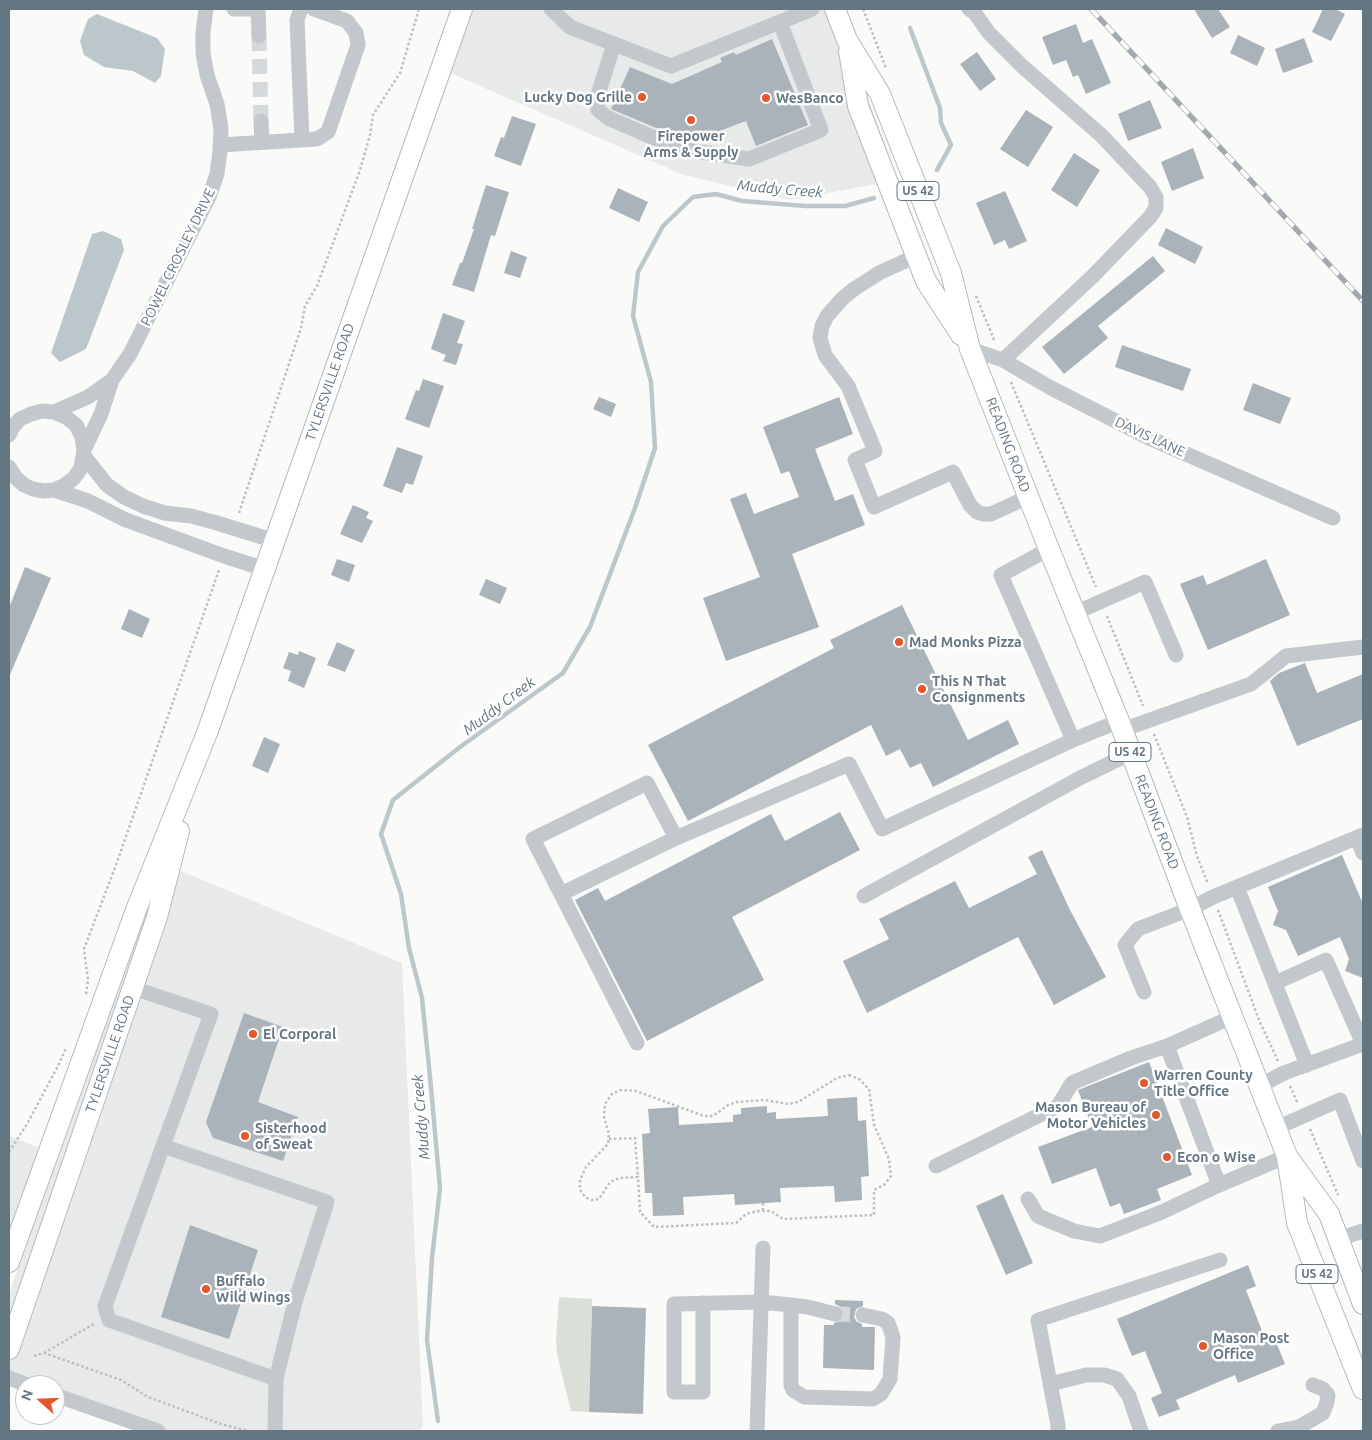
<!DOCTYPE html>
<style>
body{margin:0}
#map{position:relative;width:1372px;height:1440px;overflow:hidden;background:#fafaf8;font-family:Ubuntu,sans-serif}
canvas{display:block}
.frame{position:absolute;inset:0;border:10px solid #657683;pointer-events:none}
.north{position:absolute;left:15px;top:1375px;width:50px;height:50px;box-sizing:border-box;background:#fff;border:1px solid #c1c8cd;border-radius:50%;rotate:290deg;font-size:14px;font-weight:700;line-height:20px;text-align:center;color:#657683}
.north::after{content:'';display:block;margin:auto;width:18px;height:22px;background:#e4572e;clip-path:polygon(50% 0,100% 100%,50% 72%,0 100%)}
</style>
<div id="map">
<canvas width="1372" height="1440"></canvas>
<div class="frame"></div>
<div class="north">N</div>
</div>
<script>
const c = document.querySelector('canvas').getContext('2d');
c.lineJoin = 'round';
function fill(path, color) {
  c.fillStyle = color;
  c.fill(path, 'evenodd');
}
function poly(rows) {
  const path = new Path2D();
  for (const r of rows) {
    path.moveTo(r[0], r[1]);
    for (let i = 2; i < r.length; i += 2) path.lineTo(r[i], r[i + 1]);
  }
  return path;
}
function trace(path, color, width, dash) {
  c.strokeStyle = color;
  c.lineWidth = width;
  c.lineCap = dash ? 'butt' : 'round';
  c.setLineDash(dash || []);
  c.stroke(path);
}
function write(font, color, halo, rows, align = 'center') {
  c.font = font + ' Ubuntu,sans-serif';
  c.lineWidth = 5;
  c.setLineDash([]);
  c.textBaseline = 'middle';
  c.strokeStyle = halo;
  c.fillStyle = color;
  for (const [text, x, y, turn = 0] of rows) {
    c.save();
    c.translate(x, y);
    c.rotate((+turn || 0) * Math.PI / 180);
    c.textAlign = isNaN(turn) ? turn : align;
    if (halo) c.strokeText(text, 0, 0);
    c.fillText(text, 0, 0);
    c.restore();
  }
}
const built = poly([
 [462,9,835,9,898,180,790,200,684,175,441,69],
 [162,863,402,963,423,1425,420,1431,158,1431,55,1395,55,1385,28,1385,9,1378,9,1294],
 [9,1136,48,1151,9,1263]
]);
const green = poly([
 [559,1297,592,1299,589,1412,571,1411,557,1354,556,1339]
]);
const water = poly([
 [97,14,157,38,165,49,161,76,155,83,133,71,104,67,84,55,80,41,88,19],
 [103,231,121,239,124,250,86,349,60,362,51,353,92,234]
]);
const stream = poly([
 [910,28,940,108,941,123,951,145,937,170],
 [438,1421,427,1340,432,1258,440,1188,430,1077,422,998,409,948,401,894,381,834,393,800,460,747,563,673,590,627,635,508,655,448,651,382,633,316,638,272,663,226,693,197,716,194,742,201,806,206,845,206,874,198]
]);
const building = poly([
 [1194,9,1218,9,1230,27,1212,38],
 [1323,9,1335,9,1345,14,1331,41,1312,32],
 [1076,24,1083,43,1092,39,1111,83,1086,94,1078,75,1073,77,1066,60,1053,65,1042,37],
 [1238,35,1265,48,1257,66,1230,53],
 [1304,38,1313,62,1283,73,1275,49],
 [772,39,808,125,756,146,746,121,706,136,656,128,611,109,630,67,672,84,722,62,720,58,734,52,736,55],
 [977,52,996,79,980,91,960,64],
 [1150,100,1162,128,1128,141,1118,114],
 [1026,110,1053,127,1028,167,1000,149],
 [512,116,536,124,521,166,494,156,501,137,504,138],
 [1193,148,1204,178,1172,191,1161,162],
 [1074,153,1100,170,1077,207,1051,190],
 [486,185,509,192,495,236,491,235,474,292,452,285,460,263,462,263,474,229,472,229],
 [618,188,648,202,639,222,609,208],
 [1005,191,1027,241,1009,249,1005,240,994,245,976,203],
 [1166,228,1203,247,1195,264,1158,245],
 [511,251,527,257,520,278,504,273],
 [1153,256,1165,271,1098,326,1108,338,1064,374,1042,347],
 [443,313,465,321,457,343,463,344,456,365,443,361,446,355,431,349],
 [1122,345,1191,369,1183,391,1115,367],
 [423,379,444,386,429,428,405,419,416,390,419,391],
 [1253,383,1291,398,1280,424,1243,410],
 [599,397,616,404,611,417,593,409],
 [839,397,853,434,815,449,835,501,853,494,865,525,792,554,819,627,726,661,703,598,760,577,730,499,746,493,754,514,799,497,789,471,781,474,763,427],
 [397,447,423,456,413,485,406,483,402,493,383,486],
 [353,505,369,512,366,518,373,521,362,543,340,534],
 [337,559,355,565,349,582,331,575],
 [1266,559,1290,615,1208,650,1180,584,1203,575,1207,585],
 [25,567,51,578,9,677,9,608],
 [486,579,507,588,500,604,479,595],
 [902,605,968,740,1008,720,1019,744,933,787,921,763,910,768,900,749,886,756,871,725,688,821,648,745,834,648,830,640],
 [129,609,150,619,142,638,121,629],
 [337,642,355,650,345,672,327,665],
 [299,651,316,658,304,688,288,681,291,671,283,668,289,652,298,655],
 [1305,663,1317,693,1363,674,1363,719,1297,746,1270,681,1279,673],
 [264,737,280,744,268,773,252,766],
 [840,812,860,850,732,917,764,980,647,1041,575,900,598,888,605,901,771,814,785,841],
 [1042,850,1070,910,1106,977,1054,1005,1018,937,867,1013,843,961,889,939,879,919,955,881,969,908,1037,874,1028,857],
 [1342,855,1363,904,1363,978,1345,971,1349,959,1340,937,1298,956,1286,930,1273,925,1278,911,1268,887],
 [244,1013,283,1027,258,1102,298,1117,283,1161,213,1138,206,1122],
 [1149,1062,1192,1175,1157,1189,1161,1200,1124,1214,1120,1203,1110,1207,1096,1168,1052,1184,1038,1147,1092,1127,1078,1090],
 [857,1097,858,1121,866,1120,867,1139,869,1176,861,1177,862,1200,835,1202,834,1186,780,1188,781,1202,735,1205,734,1194,683,1197,684,1215,653,1216,652,1193,645,1193,642,1134,650,1133,648,1109,678,1107,679,1125,733,1122,733,1115,741,1114,741,1108,767,1106,767,1113,776,1112,776,1119,828,1116,827,1099],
 [1003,1194,1033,1263,1006,1275,976,1206],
 [190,1225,258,1250,229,1339,161,1317],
 [1248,1265,1256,1286,1246,1290,1266,1341,1274,1337,1285,1364,1238,1383,1235,1375,1176,1400,1180,1409,1159,1417,1151,1398,1162,1393,1145,1351,1132,1356,1117,1319],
 [835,1300,863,1301,863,1306,856,1309,854,1317,857,1322,862,1324,862,1327,875,1327,874,1370,823,1368,824,1325,834,1325,834,1323,841,1321,844,1316,844,1311,841,1307,835,1304],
 [592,1306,646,1308,643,1414,589,1412]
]);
const minorTunnel = poly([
 [259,36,261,121],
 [835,1314,863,1315]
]);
const path = poly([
 [863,9,886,68],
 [976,296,995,342],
 [1011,382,1096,587],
 [239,513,301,328,305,306,317,286,360,170,370,135,373,115,400,73,419,9],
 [1107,616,1143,706],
 [1154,734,1187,817,1197,856,1208,884],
 [1218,910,1259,1020,1278,1061],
 [86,994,88,980,84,949,116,865,219,570],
 [849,1075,859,1079,869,1089,874,1125,889,1159,891,1176,884,1185,874,1190,874,1215,783,1219,771,1211,758,1211,746,1214,736,1223,654,1227,640,1212,638,1177,619,1178,610,1182,599,1199,592,1200,585,1197,580,1190,580,1180,586,1167,608,1144,609,1134,604,1117,605,1104,612,1094,621,1090,636,1091,704,1116,713,1116,728,1105,737,1102,765,1100,788,1104,798,1102,837,1078,849,1075],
 [1290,1086,1298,1104],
 [1310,1129,1338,1195],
 [609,1139,635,1138,638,1177],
 [9,1152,27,1124,58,1066,66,1048],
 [763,1203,763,1211],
 [44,1353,94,1324],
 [34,1356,44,1353,121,1380,148,1397,221,1424,248,1431]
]);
const minor = poly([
 [234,9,257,9],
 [258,9,259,36],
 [301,9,297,20,302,140],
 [551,9,570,27,671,66,812,9],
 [969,9,974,12,989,33,1022,66,1102,136,1150,187,1156,197,1156,208,1150,217,1093,276,1003,360],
 [614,44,597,98,598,110,608,118,680,149,749,159,821,130,780,22],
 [261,121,262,142],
 [220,145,317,139,328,132,358,45,356,33,347,21,314,9],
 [916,256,879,273,854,289,842,299,827,316,822,326,820,338,825,355,848,386,875,451,855,460,874,507,953,472,970,505,977,512,983,514,991,514,1028,497],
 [970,349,1003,360,1051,388,1147,437,1333,518],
 [54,412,88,397,112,380],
 [9,435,12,428,20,419,31,414,42,411,54,412,66,417,76,425,82,437,84,450,81,468,74,478,65,485,54,490,44,491,33,489,24,485,16,478,9,467],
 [84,450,101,414,112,380,130,354,209,197,217,174,220,151,221,129,217,104,207,75,203,53,203,32,206,9],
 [84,456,107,485,124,497,143,506,165,513,191,516,217,523,275,541],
 [54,490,88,501,126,520,224,556,265,569],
 [1049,549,1001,575,1073,740,1119,721],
 [1075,613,1145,582,1176,655],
 [1122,730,1251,684,1286,656,1363,647],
 [1357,838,1363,853],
 [1237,887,1307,1065],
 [561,894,676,838,849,764,882,829,1073,740],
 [864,896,1080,778,1131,753],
 [1275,983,1326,960,1363,1044],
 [133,988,211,1014,163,1146],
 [1144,992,1125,945,1138,929,1190,909,1213,897,1363,835],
 [1232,1017,1167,1046,1219,1185,1287,1156],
 [637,1043,533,839,647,783,676,838],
 [1259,1086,1284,1073,1363,1044],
 [1276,1128,1340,1100,1363,1161],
 [936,1166,1058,1106,1072,1083,1131,1058,1167,1046],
 [1028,1199,1038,1216,1074,1231,1100,1236,1162,1212,1219,1185],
 [1338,1239,1363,1231],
 [703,1303,703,1392,674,1392,674,1304,761,1302,791,1305,791,1385,793,1390,804,1397,873,1399,881,1394,890,1379,893,1337,888,1323,882,1319,863,1315],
 [791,1305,808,1307,835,1314],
 [9,1378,28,1385],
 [1050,1384,1086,1375,1104,1375,1117,1379,1129,1396,1141,1431],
 [55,1395,158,1431],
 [275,1431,276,1379,295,1302,327,1202,163,1146,105,1306,109,1320,276,1379],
 [757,1431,763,1248],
 [1058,1431,1058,1425,1038,1320,1220,1260],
 [1278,1431,1299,1427,1323,1413,1327,1402,1328,1395,1323,1389,1313,1385]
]);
const major = poly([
 [835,9,847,40,880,94,951,273,970,349,1049,549,1119,721,1190,909,1287,1156,1297,1223,1363,1389],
 [849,51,858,106,926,281,961,335],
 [1289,1159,1329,1214,1363,1304],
 [9,1262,136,910,207,733,462,9],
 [9,1349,157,917,179,831]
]);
const rail = poly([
 [1091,9,1363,301]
]);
const markers = [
 [642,97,5,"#e4572e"],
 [766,98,5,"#e4572e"],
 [691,120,5,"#e4572e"],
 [899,642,5,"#e4572e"],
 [922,689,5,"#e4572e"],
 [253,1034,5,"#e4572e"],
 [1144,1083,5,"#e4572e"],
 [1156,1115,5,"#e4572e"],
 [245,1136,5,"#e4572e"],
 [1167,1157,5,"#e4572e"],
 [206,1289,5,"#e4572e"],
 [1203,1346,5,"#e4572e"]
];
const shields = [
 [918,191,42],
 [1130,752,42],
 [1317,1274,42]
];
const shieldNames = [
 ["US 42",918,191],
 ["US 42",1130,752],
 ["US 42",1317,1274]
];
const poiNames = [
 ["Lucky Dog Grille",632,97,"right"],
 ["WesBanco",776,98],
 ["Firepower",691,136,"center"],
 ["Arms & Supply",691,152,"center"],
 ["Mad Monks Pizza",909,642],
 ["This N That",932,681],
 ["Consignments",932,697],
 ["El Corporal",263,1034],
 ["Warren County",1154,1075],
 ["Title Office",1154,1091],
 ["Mason Bureau of",1146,1107,"right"],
 ["Motor Vehicles",1146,1123,"right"],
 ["Sisterhood",255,1128],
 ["of Sweat",255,1144],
 ["Econ o Wise",1177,1157],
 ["Buffalo",216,1281],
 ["Wild Wings",216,1297],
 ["Mason Post",1213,1338],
 ["Office",1213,1354]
];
const streetNames = [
 ["POWEL CROSLEY DRIVE",178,257,-64],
 ["TYLERSVILLE ROAD",330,382,-71],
 ["DAVIS LANE",1150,437,25],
 ["READING ROAD",1008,445,69],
 ["READING ROAD",1157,822,69],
 ["TYLERSVILLE ROAD",110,1054,-71]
];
const waterNames = [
 ["Muddy Creek",780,189,5],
 ["Muddy Creek",499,706,-37],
 ["Muddy Creek",421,1117,-95]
];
fill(built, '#e8e9e9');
fill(green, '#dadfd7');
fill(water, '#bbc7cb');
trace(stream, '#bbc7cb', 4.5);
fill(building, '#aab3b9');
trace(minorTunnel, '#d5d9db', 15, [15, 8]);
trace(major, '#b5babe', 22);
trace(path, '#bbbfc2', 2.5, [2.5, 2.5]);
trace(minor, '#c3c8cc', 15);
trace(major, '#fff', 20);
trace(rail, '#a2aab0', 5.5);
trace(rail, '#fff', 4, [11]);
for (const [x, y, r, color] of markers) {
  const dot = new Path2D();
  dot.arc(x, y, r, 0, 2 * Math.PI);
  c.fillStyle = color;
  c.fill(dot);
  trace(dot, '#fff', 2);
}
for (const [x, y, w] of shields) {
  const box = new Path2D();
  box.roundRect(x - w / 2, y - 9.5, w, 19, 4);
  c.fillStyle = '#fff';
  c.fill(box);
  trace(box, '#657683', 1);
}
write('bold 12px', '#657683', null, shieldNames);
write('bold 14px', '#657683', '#fff', poiNames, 'left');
write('14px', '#657683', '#fff', streetNames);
write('italic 15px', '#60757c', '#fff', waterNames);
</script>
